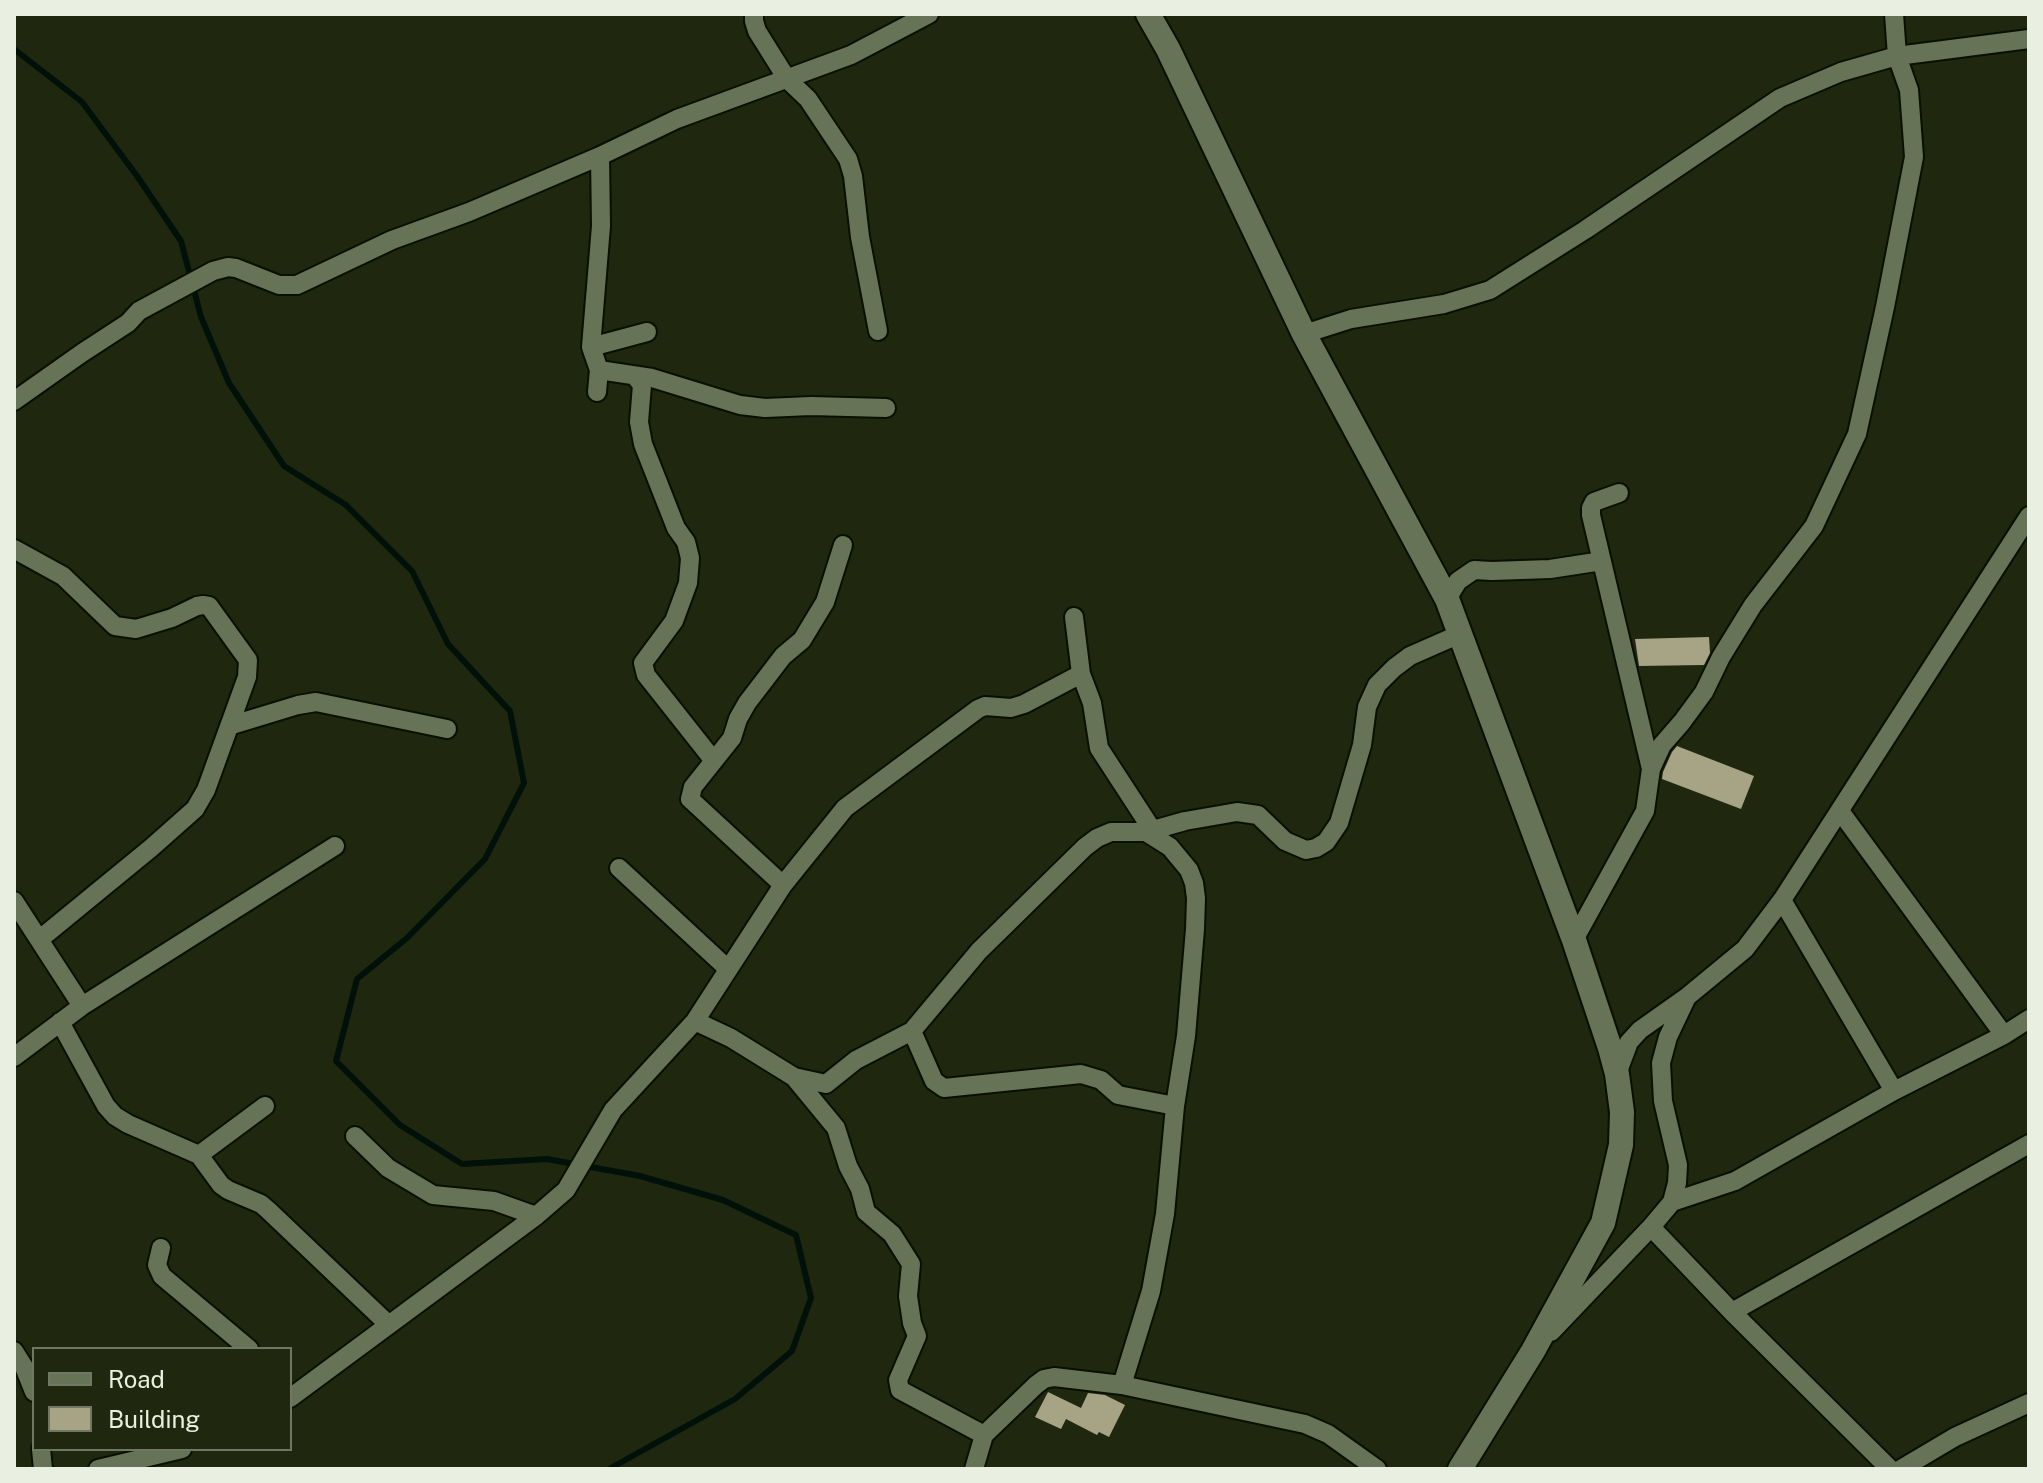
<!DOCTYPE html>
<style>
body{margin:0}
#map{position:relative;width:2043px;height:1483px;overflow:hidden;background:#1f280f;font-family:"Public Sans",sans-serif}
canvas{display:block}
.frame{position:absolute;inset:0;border:16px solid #eaf0e1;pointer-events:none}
.legend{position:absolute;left:32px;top:1347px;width:260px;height:104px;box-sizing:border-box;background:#1f280f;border:2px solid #707863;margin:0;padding:10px 14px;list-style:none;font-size:24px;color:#eaf0e1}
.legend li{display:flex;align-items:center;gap:16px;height:40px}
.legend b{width:40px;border:2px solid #707863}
</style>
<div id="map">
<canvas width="2043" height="1483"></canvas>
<div class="frame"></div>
<ul class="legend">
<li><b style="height:10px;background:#677357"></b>Road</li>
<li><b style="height:22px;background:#a6a485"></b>Building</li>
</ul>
</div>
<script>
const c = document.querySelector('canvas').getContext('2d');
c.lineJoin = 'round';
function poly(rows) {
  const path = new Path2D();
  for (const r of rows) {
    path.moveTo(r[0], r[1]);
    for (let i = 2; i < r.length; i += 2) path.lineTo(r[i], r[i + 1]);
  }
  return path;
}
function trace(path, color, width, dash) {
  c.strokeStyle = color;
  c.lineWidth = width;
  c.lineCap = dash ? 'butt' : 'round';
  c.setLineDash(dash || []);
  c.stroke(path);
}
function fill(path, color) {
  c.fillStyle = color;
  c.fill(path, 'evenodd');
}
const stream = poly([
 [14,49,82,102,137,176,181,241,201,317,229,383,284,466,346,505,412,571,448,644,510,711,524,783,485,859,407,938,357,979,336,1061,400,1125,462,1164,547,1159,640,1176,723,1200,796,1235,811,1298,792,1351,735,1399,609,1469]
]);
const building = poly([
 [1709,637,1710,653,1704,665,1639,666,1635,639],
 [1677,746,1754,776,1741,809,1662,779,1663,772,1672,752],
 [1048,1392,1081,1408,1088,1393,1105,1395,1125,1405,1109,1437,1099,1432,1097,1435,1066,1419,1061,1429,1035,1417]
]);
const street = poly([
 [754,14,754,21,757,31,787,79,808,99,848,159,853,176,860,237,878,331],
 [1304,334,1351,319,1444,304,1490,290,1585,230,1780,98,1841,72,1897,56,1894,14],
 [591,347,647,332],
 [599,370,652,378,740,405,765,408,811,406,886,408],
 [635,376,642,385,639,422,643,444,676,528,686,542,690,558,688,583,674,621,643,663,646,675,714,761],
 [597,392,599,370,591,347,601,226,600,156],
 [14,401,82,353,128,323,139,311,213,271,228,267,236,268,279,285,297,285,392,240,469,212,600,156,677,119,851,55,929,14],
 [1619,493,1594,502,1591,508,1591,515,1651,769],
 [14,549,63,576,115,626,136,629,172,618,197,606,203,605,209,606,248,660,247,677,206,790,195,809,151,848,40,939],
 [1447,599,1458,581,1474,570,1492,571,1550,569,1602,561],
 [1074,617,1081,674,1092,703,1099,748,1153,831],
 [229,726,298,705,316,702,447,729],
 [1840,811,2004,1035],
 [619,868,728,969],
 [783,885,690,799,693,787,732,738,738,719,747,703,783,656,802,640,825,602,843,545],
 [1782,900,1894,1091],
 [14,901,82,1006],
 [1574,940,1645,811,1651,769,1662,745,1682,722,1704,692,1721,657,1753,605,1814,526,1857,434,1885,307,1914,157,1909,90,1897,56,2029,39],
 [695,1021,731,1038,794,1077,836,1128,848,1166,860,1189,866,1212,892,1234,911,1264,908,1296,912,1323,917,1336,898,1380,900,1390,984,1435],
 [60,1022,106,1106,115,1116,128,1124,199,1155,221,1185,228,1190,261,1204,268,1210,389,1325],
 [912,1031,934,1081,944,1088,1081,1074,1101,1080,1118,1095,1175,1106],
 [14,1057,82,1006,335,846],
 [1617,1074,1629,1042,1640,1030,1688,996,1745,949,1782,900,2029,516],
 [794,1077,826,1084,856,1060,912,1031,979,951,1085,847,1097,838,1111,832,1146,832,1185,821,1237,812,1258,815,1285,841,1306,850,1316,848,1326,842,1339,823,1362,745,1367,707,1377,685,1394,668,1410,656,1460,634],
 [355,1136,388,1168,433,1195,494,1201,536,1216],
 [199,1155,265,1106],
 [1672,1202,1735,1181,1894,1091,2004,1035,2029,1019],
 [1651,1227,1732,1312,1890,1469],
 [161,1248,157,1265,162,1276,249,1349],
 [1732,1312,2029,1144],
 [1551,1332,1651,1227,1672,1202,1677,1183,1678,1165,1663,1101,1661,1063,1668,1037,1687,997],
 [14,1351,24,1367,34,1392],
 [1122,1385,1151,1291,1165,1214,1175,1106,1186,1036,1195,929,1196,898,1194,883,1189,870,1170,847,1146,832],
 [290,1398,536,1216,566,1190,613,1110,695,1021,783,885,845,808,978,709,985,706,1011,708,1024,704,1081,674],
 [41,1449,43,1469],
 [98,1469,182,1449],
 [974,1469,984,1435,1036,1385,1044,1379,1054,1377,1122,1385,1305,1424,1328,1434,1377,1469],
 [1901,1469,1955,1437,2029,1403]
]);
const secondary = poly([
 [1148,14,1168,49,1304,334,1447,599,1574,940,1610,1048,1617,1074,1622,1112,1621,1145,1603,1223,1533,1351,1460,1469]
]);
trace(stream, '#00110a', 6);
fill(building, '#a6a485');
trace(street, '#091000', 22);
trace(secondary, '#091000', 28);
trace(street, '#677357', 18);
trace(secondary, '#677357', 24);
</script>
